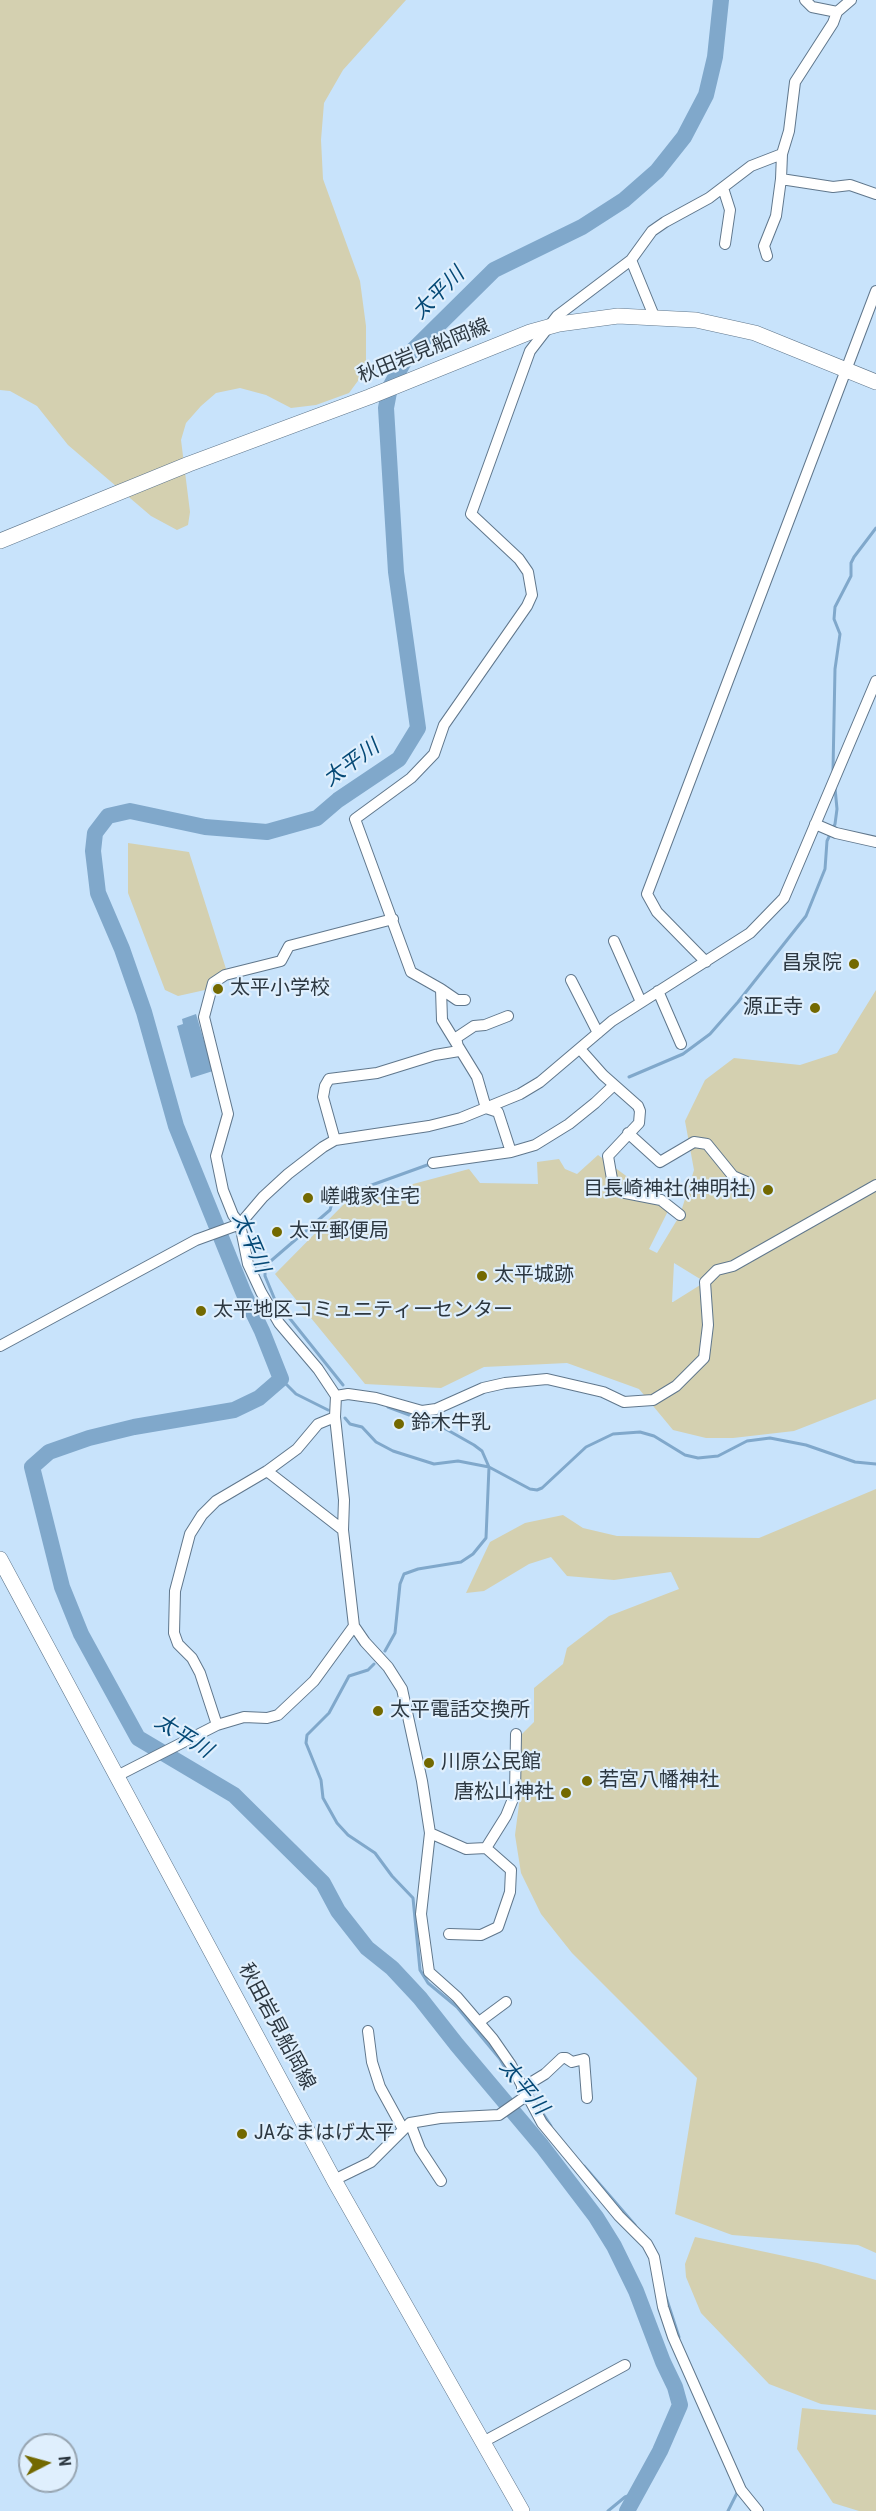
<!DOCTYPE html>
<meta charset="utf-8">
<style>
body{margin:0}
#map{position:relative;width:876px;height:2511px;overflow:hidden;background:#c8e3fb;font-family:"Roboto Condensed",sans-serif}
canvas{display:block}
.north{position:absolute;left:18px;top:2433px;width:60px;height:60px;box-sizing:border-box;background:#dfeffd;border:2px solid #97a5b1;border-radius:50%;rotate:84deg;font-size:16px;font-weight:700;line-height:24px;text-align:center;color:#2c3740}
.north::after{content:'';display:block;margin:auto;width:21px;height:27px;background:#736900;clip-path:polygon(50% 0,100% 100%,50% 72%,0 100%)}
</style>
<div id="map">
<canvas width="876" height="2511"></canvas>
<div class="north">N</div>
</div>
<script>
const c = document.querySelector('canvas').getContext('2d');
c.lineJoin = 'round';
function fill(path, color) {
  c.fillStyle = color;
  c.fill(path, 'evenodd');
}
function poly(rows) {
  const path = new Path2D();
  for (const r of rows) {
    path.moveTo(r[0], r[1]);
    for (let i = 2; i < r.length; i += 2) path.lineTo(r[i], r[i + 1]);
  }
  return path;
}
function trace(path, color, width, dash) {
  c.strokeStyle = color;
  c.lineWidth = width;
  c.lineCap = dash ? 'butt' : 'round';
  c.setLineDash(dash || []);
  c.stroke(path);
}
function write(font, color, halo, rows, align = 'center') {
  c.font = font + ' "Roboto Condensed","Noto Sans JP",sans-serif';
  c.lineWidth = 4.5;
  c.setLineDash([]);
  c.textBaseline = 'middle';
  c.strokeStyle = halo;
  c.fillStyle = color;
  for (const [text, x, y, turn = 0] of rows) {
    c.save();
    c.translate(x, y);
    c.rotate((+turn || 0) * Math.PI / 180);
    c.textAlign = isNaN(turn) ? turn : align;
    if (halo) c.strokeText(text, 0, 0);
    c.fillText(text, 0, 0);
    c.restore();
  }
}
const green = poly([
 [0,0,406,0,343,70,324,103,321,140,323,179,360,281,366,326,366,370,349,393,316,405,291,408,266,395,240,388,216,393,201,406,186,423,181,440,190,512,188,525,177,530,151,516,68,445,37,406,10,391,0,390],
 [128,843,189,852,227,972,205,990,178,996,165,990,128,893],
 [876,990,876,1399,794,1431,733,1438,706,1438,673,1430,639,1389,567,1363,484,1367,441,1388,365,1384,275,1274,346,1202,469,1169,480,1183,538,1184,537,1162,559,1159,565,1169,577,1174,598,1155,641,1187,671,1205,649,1249,657,1253,680,1215,694,1170,685,1121,705,1080,734,1058,800,1065,837,1053],
 [674,1263,705,1282,673,1302,672,1302],
 [876,1489,876,2253,858,2245,732,2235,675,2214,697,2078,572,1953,541,1914,521,1873,515,1835,521,1789,518,1738,534,1722,534,1688,563,1664,567,1648,609,1616,679,1589,671,1572,614,1580,567,1576,551,1557,529,1564,484,1591,466,1593,490,1542,525,1523,563,1515,583,1528,617,1536,759,1538],
 [695,2237,817,2263,876,2280,876,2410,821,2404,769,2384,701,2313,686,2277,685,2264],
 [802,2408,876,2415,876,2511,859,2511,833,2503,797,2449]
]);
const water = poly([
 [196,1014,213,1071,191,1078,177,1026,183,1024,182,1019]
]);
const stream = poly([
 [833,770,835,669,840,634,834,619,835,607,851,576,851,563,854,557,876,528],
 [629,1077,683,1054,710,1034,738,1002,806,916,825,869,827,841,835,824,837,809,835,788],
 [281,1379,296,1394,328,1410],
 [343,1385,275,1300,265,1276,265,1266,330,1210,333,1199,430,1164],
 [345,1418,350,1424,362,1427,376,1442,393,1451,434,1464,458,1461,489,1467,530,1489,537,1490,542,1488,586,1447,613,1434,640,1432,654,1436,685,1455,698,1458,718,1456,747,1441,770,1438,806,1445,855,1462,876,1464],
 [385,1651,395,1633,400,1584,404,1574,418,1569,461,1562,473,1554,486,1538,489,1467,482,1451,474,1445,444,1428,388,1407],
 [374,1664,368,1670,349,1676,329,1713,307,1735,306,1743,321,1780,323,1798,337,1823,348,1835,375,1853,392,1876,413,1898,420,1970,428,1983,457,2007,500,2059,509,2075],
 [542,2112,551,2126],
 [584,2166,635,2225],
 [666,2297,679,2337],
 [608,2511,625,2497,636,2493],
 [728,2511,738,2491]
]);
const river = poly([
 [627,2511,660,2451,680,2405,675,2387,663,2362,636,2291,614,2246,596,2217,542,2146,457,2045,420,1998,392,1968,367,1948,338,1911,323,1883,234,1795,138,1738,81,1634,62,1587,32,1467,49,1452,89,1438,134,1427,234,1410,259,1398,281,1379,262,1331,244,1294,176,1126,144,1012,122,949,98,893,93,851,95,833,108,816,130,811,205,827,267,832,317,818,338,800,399,759,418,728,396,572,386,408,390,387,407,356,494,270,582,227,624,200,657,171,684,137,706,95,715,57,721,0]
]);
const minor = poly([
 [805,0,812,7,837,12],
 [781,179,782,154],
 [723,188,730,210,725,244],
 [767,256,764,246,776,216,781,179,833,187,850,185,876,194],
 [631,260,654,316],
 [815,824,836,833,876,842],
 [393,919,289,946,281,961,225,975,213,983,204,1017,228,1114,216,1156,223,1190,233,1215,240,1224,248,1264,261,1292,279,1323,318,1369,336,1396,335,1417,344,1500,343,1530,354,1626,365,1642,388,1667,402,1689,422,1781,430,1833,421,1914,429,1972,457,1997,493,2039,511,2065,542,2123,619,2216,647,2244,654,2257,663,2307,673,2337,741,2490,758,2511],
 [614,941,641,1002],
 [706,962,657,912,647,894,876,291],
 [571,980,598,1033],
 [441,989,457,1000,465,1000],
 [658,991,681,1044],
 [580,1049,603,1075,638,1106,640,1111,639,1123,608,1156,612,1179,615,1186,620,1192,661,1200,680,1215],
 [614,1085,595,1103,569,1124,535,1145,511,1152,498,1112,486,1108,477,1077,442,1020,441,989,411,972,355,819,411,778,434,754,444,725,527,606,532,595,528,572,519,559,471,514,530,351,557,316,631,260,652,231,665,222,709,198,751,166,782,154,789,131,795,82,833,23,837,12,851,0],
 [628,1133,660,1162,694,1142,707,1144,733,1176,749,1183],
 [335,1140,323,1097,325,1086,329,1079,377,1073,435,1055,459,1051,456,1038,474,1026,485,1025,508,1016],
 [433,1163,511,1152],
 [0,1346,196,1240,240,1224,263,1197,288,1174,323,1147,335,1140,429,1126,461,1118,520,1094,540,1082,612,1021,750,933,784,898,876,681],
 [336,1396,348,1394,376,1398,422,1411,436,1409,483,1388,505,1383,547,1379,603,1392,624,1402,653,1400,676,1386,704,1358,708,1325,705,1282,717,1270,733,1266,876,1185],
 [267,1471,343,1530],
 [217,1725,200,1673,192,1658,178,1644,174,1633,175,1591,190,1534,202,1515,216,1501,267,1471,297,1449,318,1424,335,1417],
 [117,1776,217,1725,244,1717,267,1718,278,1715,314,1681,354,1626],
 [430,1833,466,1849,486,1848,506,1816,515,1794,516,1734],
 [449,1934,481,1935,498,1927,510,1892,511,1870,486,1848],
 [479,2022,506,2002],
 [368,2031,372,2062,380,2087,403,2129],
 [522,2088,545,2074,562,2058,566,2058,572,2062,584,2059,587,2098],
 [410,2123,420,2149,441,2181],
 [334,2180,371,2162,410,2123,440,2118,499,2115,526,2096],
 [483,2442,625,2365]
]);
const primary = poly([
 [0,541,189,464,369,397,530,332,559,324,618,316,696,320,755,333,876,382],
 [0,1559,334,2180,522,2511]
]);
const markers = [
 [854,964,6,"#736900"],
 [218,989,6,"#736900"],
 [815,1008,6,"#736900"],
 [768,1190,6,"#736900"],
 [308,1198,6,"#736900"],
 [277,1232,6,"#736900"],
 [482,1276,6,"#736900"],
 [201,1311,6,"#736900"],
 [399,1424,6,"#736900"],
 [378,1711,6,"#736900"],
 [429,1763,6,"#736900"],
 [587,1781,6,"#736900"],
 [566,1793,6,"#736900"],
 [242,2134,6,"#736900"]
];
const streetNames = [
 ["秋田岩見船岡線",424,352,-22],
 ["秋田岩見船岡線",276,2027,62]
];
const poiNames = [
 ["昌泉院",842,964,"right"],
 ["太平小学校",230,989],
 ["源正寺",803,1008,"right"],
 ["目長崎神社(神明社)",756,1190,"right"],
 ["嵯峨家住宅",320,1198],
 ["太平郵便局",289,1232],
 ["太平城跡",494,1276],
 ["太平地区コミュニティーセンター",213,1311],
 ["鈴木牛乳",411,1424],
 ["太平電話交換所",390,1711],
 ["川原公民館",441,1763],
 ["若宮八幡神社",599,1781],
 ["唐松山神社",554,1793,"right"],
 ["JAなまはげ太平",254,2134]
];
const waterNames = [
 ["太平川",439,294,-45],
 ["太平川",352,764,-36],
 ["太平川",250,1243,67],
 ["太平川",183,1737,32],
 ["太平川",523,2088,51]
];
fill(green, '#d4d0b0');
fill(water, '#80a8cb');
trace(stream, '#80a8cb', 3);
trace(river, '#80a8cb', 16);
trace(minor, '#60778c', 12);
trace(primary, '#60778c', 16);
trace(minor, '#fff', 10);
trace(primary, '#fff', 15);
for (const [x, y, r, color] of markers) {
  const dot = new Path2D();
  dot.arc(x, y, r, 0, 2 * Math.PI);
  c.fillStyle = color;
  c.fill(dot);
  trace(dot, '#dfeffd', 2);
}
write('20px', '#2c3740', '#dfeffd', streetNames);
write('20px', '#2c3740', '#dfeffd', poiNames, 'left');
write('italic 21px', '#054976', '#dfeffd', waterNames);
</script>
